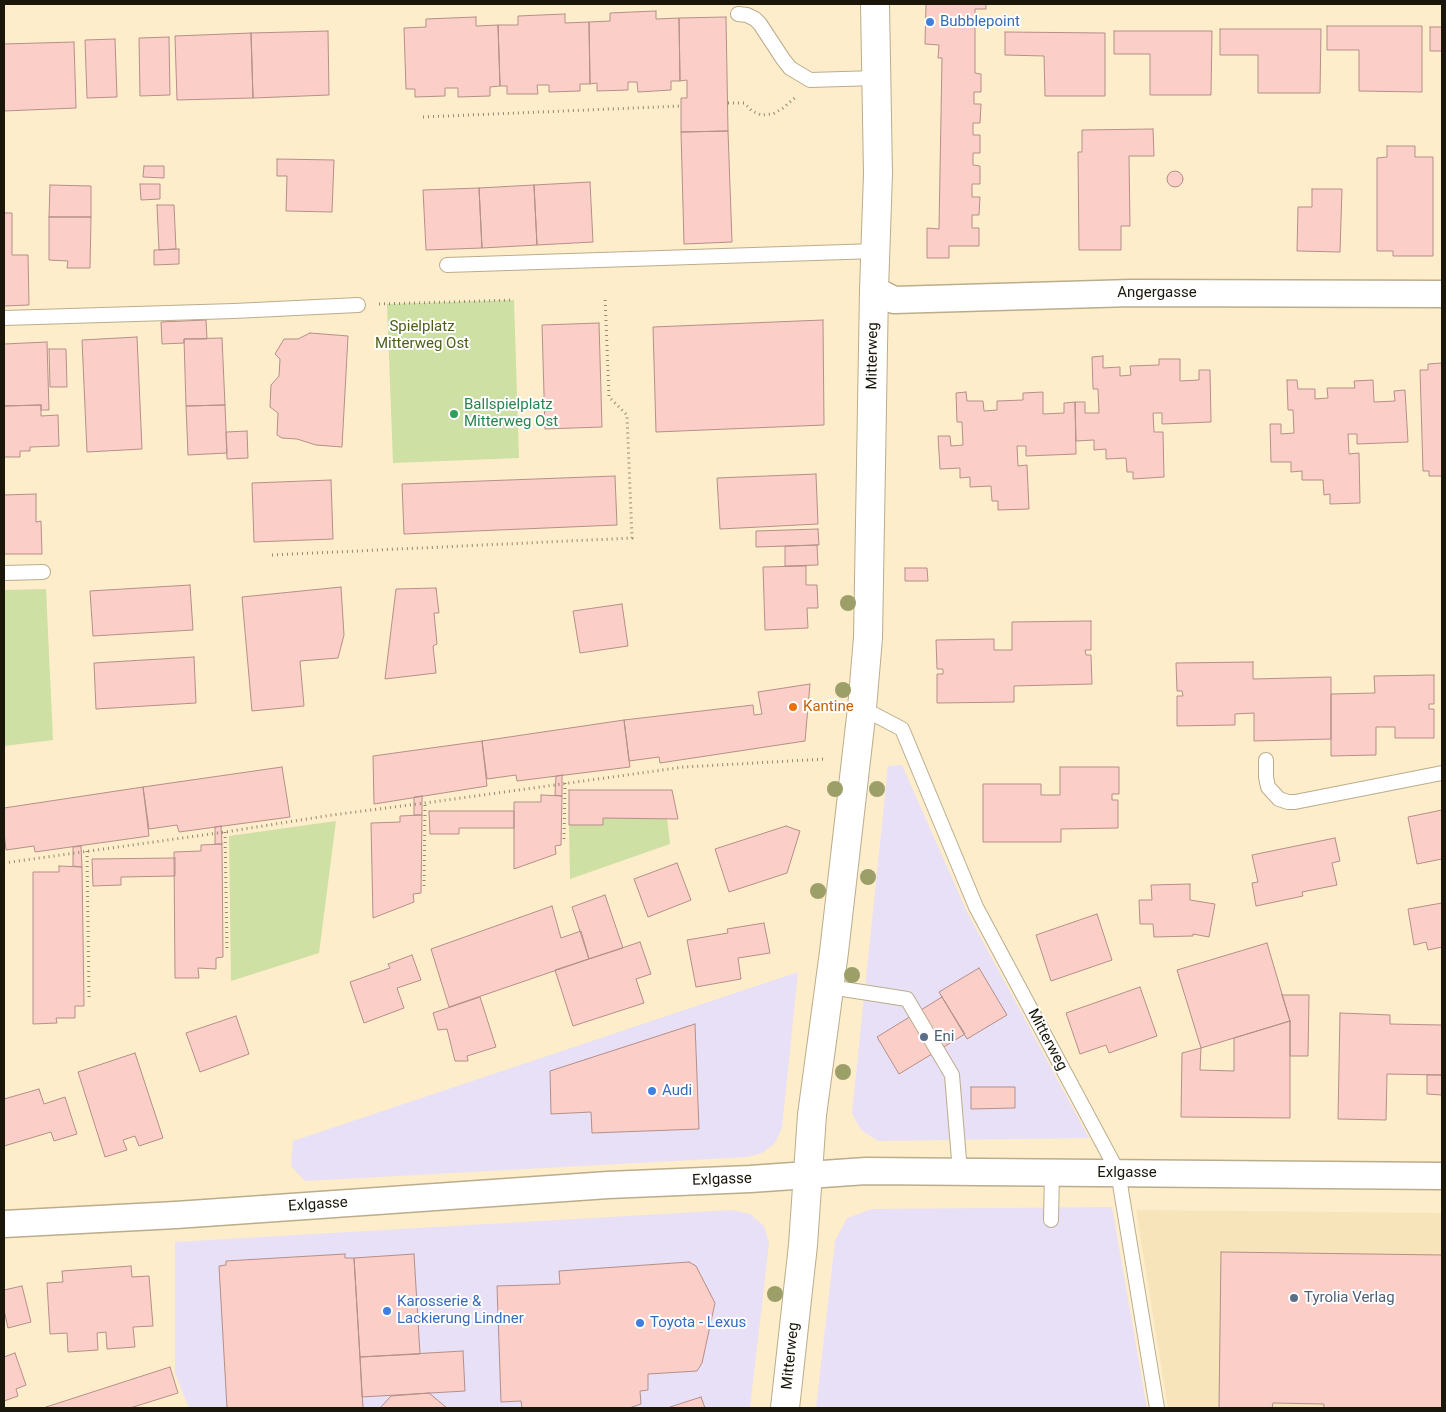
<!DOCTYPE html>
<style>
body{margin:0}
#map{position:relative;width:1446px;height:1412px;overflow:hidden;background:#fdedcb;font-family:Roboto,sans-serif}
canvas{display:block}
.frame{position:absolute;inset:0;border:5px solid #1b160a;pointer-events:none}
</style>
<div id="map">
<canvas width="1446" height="1412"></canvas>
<div class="frame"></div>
</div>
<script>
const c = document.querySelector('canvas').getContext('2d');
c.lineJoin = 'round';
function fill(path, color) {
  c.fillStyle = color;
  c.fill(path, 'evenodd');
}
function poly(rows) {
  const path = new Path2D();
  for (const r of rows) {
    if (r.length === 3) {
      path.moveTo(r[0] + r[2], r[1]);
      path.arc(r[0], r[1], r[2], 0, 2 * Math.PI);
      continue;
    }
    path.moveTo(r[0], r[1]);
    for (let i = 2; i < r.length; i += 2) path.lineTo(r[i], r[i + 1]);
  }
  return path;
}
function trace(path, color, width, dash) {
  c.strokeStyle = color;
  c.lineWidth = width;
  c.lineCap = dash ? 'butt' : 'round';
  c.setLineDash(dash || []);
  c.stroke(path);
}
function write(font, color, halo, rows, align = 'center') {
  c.font = font + ' Roboto,sans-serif';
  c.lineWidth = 4;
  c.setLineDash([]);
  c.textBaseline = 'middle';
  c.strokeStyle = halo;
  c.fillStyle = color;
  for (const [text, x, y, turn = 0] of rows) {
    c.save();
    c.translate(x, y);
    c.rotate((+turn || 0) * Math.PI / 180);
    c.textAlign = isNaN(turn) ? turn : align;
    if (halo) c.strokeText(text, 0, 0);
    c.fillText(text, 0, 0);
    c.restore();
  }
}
const commercial = poly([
 [902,765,967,912,1089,1138,878,1141,861,1130,852,1113,888,766],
 [798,972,782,1128,775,1143,762,1153,747,1157,305,1181,291,1166,293,1141],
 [1112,1207,1147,1408,816,1408,835,1241,847,1218,872,1209],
 [732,1210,750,1214,764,1226,769,1243,750,1408,189,1408,175,1373,175,1242]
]);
const built = poly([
 [1136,1210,1442,1213,1442,1408,1168,1408]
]);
const green = poly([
 [514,300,519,458,393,463,387,304],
 [46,589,53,740,4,746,4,590],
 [603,818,667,818,670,844,570,879,569,825],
 [336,821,319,953,231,981,229,836]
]);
const building = poly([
 [926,4,986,4,986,9,975,9,975,73,981,74,981,92,974,92,974,104,981,104,980,123,973,123,973,135,980,135,980,153,973,153,973,165,980,166,980,184,972,184,972,197,980,197,979,215,972,215,972,228,979,228,979,246,949,246,949,258,927,258,927,228,939,229,942,58,938,58,939,45,925,44,926,4],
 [656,11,656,19,679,18,680,81,671,81,671,90,638,92,637,82,628,82,628,90,597,91,597,83,590,84,589,22,610,21,610,13,656,11],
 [565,14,565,23,589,22,590,84,580,84,580,91,549,92,549,85,537,85,538,94,507,94,507,86,500,86,498,25,518,25,518,16,565,14],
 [476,17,476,26,498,25,500,86,490,87,490,96,458,97,458,88,445,88,445,96,415,97,415,89,406,89,404,28,426,27,426,19,476,17],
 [726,17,728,131,681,132,681,98,687,98,687,80,680,81,679,18,726,17],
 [1327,26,1422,26,1422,92,1359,91,1359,50,1327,50,1327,26],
 [1430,27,1442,27,1442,51,1430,51,1430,27],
 [1220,29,1321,29,1320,93,1258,93,1258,55,1220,55,1220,29],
 [328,31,329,95,253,98,251,33,328,31],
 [1114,31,1212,31,1211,95,1150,95,1150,54,1114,54,1114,31],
 [1005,32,1105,33,1105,96,1045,96,1044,56,1005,55,1005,32],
 [251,33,253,98,177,100,175,36,251,33],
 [169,37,170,95,140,96,139,38,169,37],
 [115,39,117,97,87,98,85,40,115,39],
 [74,42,76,108,4,111,4,44,74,42],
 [1153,129,1154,156,1129,156,1130,226,1121,226,1121,250,1079,250,1078,152,1082,152,1082,130,1153,129],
 [728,131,732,242,684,244,681,132,728,131],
 [1387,146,1415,146,1415,157,1433,157,1433,256,1393,256,1393,251,1377,251,1377,158,1387,157,1387,146],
 [277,159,334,160,332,212,286,211,287,176,277,176,277,159],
 [144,166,164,166,164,178,143,177,144,166],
 [1175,179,8],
 [590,182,593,242,537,245,534,185,590,182],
 [140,184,160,184,160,199,141,200,140,184],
 [50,185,91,186,91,217,49,217,50,185],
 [534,185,537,245,482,248,479,188,534,185],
 [479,188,482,248,426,250,423,190,479,188],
 [1312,189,1342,189,1340,252,1297,251,1298,207,1312,207,1312,189],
 [157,205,174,205,176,249,159,250,157,205],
 [4,213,12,213,12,255,28,255,29,305,4,306,4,213],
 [49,217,91,217,90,268,67,268,68,261,49,260,49,217],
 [179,249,179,264,154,265,154,250,179,249],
 [206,320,207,339,184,339,184,343,162,344,161,322,206,320],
 [823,320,824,425,656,432,653,327,823,320],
 [599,323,602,427,545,429,542,325,599,323],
 [310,333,348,336,342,447,316,445,297,439,282,438,277,435,278,413,270,407,271,385,279,376,280,359,275,354,284,339,298,339,310,333],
 [137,337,142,449,87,452,82,340,137,337],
 [222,338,225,405,186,406,184,339,222,338],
 [47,342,49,410,41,410,41,405,4,406,4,344,47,342],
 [49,349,66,349,67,387,50,387,49,349],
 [1103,356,1103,368,1120,367,1120,376,1131,375,1130,366,1159,365,1159,359,1180,359,1180,381,1199,380,1199,370,1210,370,1211,422,1162,424,1162,413,1153,413,1154,432,1163,432,1164,477,1133,479,1133,472,1127,472,1126,458,1106,459,1106,449,1094,450,1094,440,1076,441,1075,402,1085,402,1085,413,1099,413,1098,389,1093,389,1092,357,1103,356],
 [1442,363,1442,476,1429,476,1429,471,1423,471,1420,370,1428,370,1428,364,1442,363],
 [1287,380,1297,380,1298,389,1315,389,1315,399,1328,398,1327,388,1355,388,1354,381,1373,380,1374,402,1395,401,1394,391,1405,390,1408,442,1357,444,1357,434,1348,434,1349,454,1359,453,1360,503,1330,504,1330,494,1324,495,1323,480,1302,480,1302,471,1291,472,1291,462,1271,462,1270,424,1281,424,1281,434,1294,433,1293,410,1288,410,1287,380],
 [966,392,967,401,983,401,984,411,997,410,997,401,1023,400,1023,393,1043,392,1043,414,1064,413,1064,403,1075,402,1076,454,1026,456,1026,446,1017,446,1018,466,1027,465,1029,509,998,510,998,501,992,501,991,486,970,487,970,477,960,478,960,468,940,469,938,436,950,436,951,446,963,445,962,422,957,422,956,393,966,392],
 [41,405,41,416,58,415,59,446,30,447,30,451,20,451,20,457,4,457,4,406,41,405],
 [225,405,227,453,188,455,186,406,225,405],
 [247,431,248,458,227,459,226,432,247,431],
 [816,474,818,524,720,529,717,478,816,474],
 [615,476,617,525,404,534,402,484,615,476],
 [331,480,333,539,254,542,252,483,331,480],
 [36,494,36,522,41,521,42,554,4,554,4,495,36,494],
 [818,529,819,545,756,547,756,531,818,529],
 [817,545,818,565,785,566,785,546,817,545],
 [806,566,806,585,817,585,818,608,807,608,808,628,765,630,763,567,806,566],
 [905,568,927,568,928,581,905,581,905,568],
 [190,585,193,630,93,636,90,591,190,585],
 [341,587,344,635,338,658,300,661,304,706,252,711,242,597,341,587],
 [436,588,439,613,434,613,437,644,433,646,436,673,385,679,396,589,436,588],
 [622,604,628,646,580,653,573,611,622,604],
 [1091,621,1091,650,1085,650,1086,655,1091,655,1092,684,1014,686,1014,702,937,703,937,674,943,674,943,669,937,669,936,640,994,639,994,650,1012,650,1012,622,1091,621],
 [194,657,196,703,96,709,94,663,194,657],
 [1253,662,1253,679,1331,677,1331,739,1254,741,1254,713,1235,714,1235,725,1177,726,1177,696,1183,696,1182,691,1177,691,1176,663,1253,662],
 [1434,675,1434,704,1429,704,1429,709,1434,709,1434,738,1395,738,1395,727,1376,727,1376,755,1331,756,1331,694,1375,693,1374,676,1434,675],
 [810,684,805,741,660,763,659,757,629,761,624,720,753,705,754,715,762,714,758,692,810,684],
 [624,720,630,767,517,781,516,775,487,779,482,741,624,720],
 [482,741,487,786,374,804,373,756,482,741],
 [282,767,290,817,179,832,177,825,149,829,143,787,282,767],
 [1060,767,1119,767,1119,794,1112,794,1112,800,1118,800,1118,828,1061,829,1061,842,983,842,983,784,1041,784,1041,795,1060,795,1060,767],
 [562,775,562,796,555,795,556,776,562,775],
 [143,787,149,836,35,852,34,846,6,850,4,833,4,808,143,787],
 [569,790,672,790,678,819,603,818,603,825,569,825,569,790],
 [541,795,562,796,561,845,555,846,556,854,514,869,514,802,541,802,541,795],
 [422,796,422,815,414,815,414,797,422,796],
 [1442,810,1442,859,1417,864,1408,817,1442,810],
 [429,811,514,811,514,828,459,828,459,834,430,834,429,811],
 [422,815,421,893,413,894,414,902,373,918,371,823,400,822,400,816,422,815],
 [221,826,222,844,215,844,215,827,221,826],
 [786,826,800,831,787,873,729,892,715,849,786,826],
 [1335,838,1340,861,1332,863,1337,885,1302,892,1303,896,1256,906,1252,883,1258,882,1252,855,1335,838],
 [222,844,223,957,216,958,216,969,198,968,199,978,175,978,174,852,201,851,201,845,222,844],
 [81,846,82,867,73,866,73,847,81,846],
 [175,858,175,876,121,877,121,885,93,886,92,859,175,858],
 [677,863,691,900,648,917,634,879,677,863],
 [59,866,82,867,84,1006,75,1006,75,1018,56,1018,57,1023,33,1024,33,872,59,872,59,866],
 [1190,884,1190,900,1215,904,1209,937,1193,934,1193,936,1154,937,1153,924,1140,924,1139,900,1152,900,1151,885,1190,884],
 [605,895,623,948,589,959,572,907,605,895],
 [1442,903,1442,947,1428,950,1426,942,1414,945,1408,909,1442,903],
 [552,906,561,938,581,931,589,959,449,1007,431,949,552,906],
 [1097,914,1112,960,1051,981,1036,935,1097,914],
 [764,923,770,953,738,958,741,979,696,987,687,940,728,933,727,929,764,923],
 [640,942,651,974,636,979,644,1003,573,1026,555,970,640,942],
 [1267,943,1290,1021,1201,1048,1177,970,1267,943],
 [412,955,421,980,397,988,404,1008,364,1023,350,982,390,968,388,964,412,955],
 [979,968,1007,1015,967,1039,939,992,979,968],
 [1140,987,1157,1036,1109,1053,1106,1045,1080,1054,1066,1013,1140,987],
 [1282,995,1309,995,1308,1056,1290,1056,1290,1021,1282,995],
 [480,997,496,1047,467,1056,468,1061,455,1061,447,1029,438,1030,433,1013,480,997],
 [942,997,965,1034,899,1074,877,1037,942,997],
 [1340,1013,1390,1015,1390,1024,1442,1025,1442,1075,1387,1074,1386,1120,1338,1119,1340,1013],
 [236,1016,249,1054,200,1072,186,1033,236,1016],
 [1290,1021,1290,1118,1181,1117,1182,1053,1201,1048,1200,1070,1234,1071,1234,1038,1290,1021],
 [695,1024,699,1129,592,1133,591,1112,551,1114,550,1071,695,1024],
 [135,1053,163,1138,139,1146,135,1136,123,1140,127,1150,105,1157,78,1072,135,1053],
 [1427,1075,1442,1075,1442,1095,1427,1094,1427,1075],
 [971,1087,1015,1087,1015,1108,971,1109,971,1087],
 [39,1089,44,1104,65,1097,77,1134,54,1141,51,1132,4,1146,4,1099,39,1089],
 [1221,1252,1442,1255,1442,1408,1324,1408,1324,1404,1273,1403,1272,1408,1219,1408,1221,1252],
 [345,1254,345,1258,354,1258,363,1408,227,1408,219,1266,226,1265,226,1261,345,1254],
 [414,1254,420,1354,360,1357,354,1258,414,1254],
 [689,1262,696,1266,715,1303,702,1363,697,1371,648,1374,648,1390,640,1391,641,1404,629,1408,522,1408,521,1401,501,1402,497,1286,560,1284,559,1271,689,1262],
 [131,1266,132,1277,149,1276,153,1326,133,1327,135,1347,107,1349,106,1332,97,1333,98,1350,68,1352,67,1333,50,1334,47,1283,63,1282,62,1271,131,1266],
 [22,1286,31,1322,8,1328,4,1310,4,1290,22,1286],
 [463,1351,465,1391,362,1397,360,1357,463,1351],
 [15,1353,26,1385,16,1389,18,1396,4,1401,4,1357,15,1353],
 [170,1367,178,1393,130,1408,43,1408,170,1367],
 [429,1393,447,1408,380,1408,391,1396,429,1393],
 [701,1397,705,1408,667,1408,701,1397]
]);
const path = poly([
 [728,103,744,103,752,111,761,115,773,114,783,108,797,96],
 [423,117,681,106],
 [379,304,514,300],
 [272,555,632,538,627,415,609,397,605,296],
 [225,832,227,950],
 [564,839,565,783],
 [87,851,89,999],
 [4,863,225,832,332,815,425,803,684,767,825,759],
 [424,886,425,803]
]);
const service = poly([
 [738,14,747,15,755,19,760,24,783,59,790,68,810,80,876,78],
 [447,265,876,251],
 [4,318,234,311,358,305],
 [4,573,43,572],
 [862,708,902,729,976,907,1118,1172,1157,1408],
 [1266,760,1266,777,1268,787,1279,799,1288,802,1295,802,1442,773],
 [830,987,907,999,952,1075,960,1172],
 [1051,1220,1052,1172]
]);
const minor = poly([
 [874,290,894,300,1132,293,1442,294],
 [4,1224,176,1215,608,1185,750,1179,866,1171,1442,1176]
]);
const tertiary = poly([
 [785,1408,803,1245,812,1115,834,952,862,708,868,638,874,290,878,174,875,4]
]);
const trees = [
 [848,603],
 [843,690],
 [835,789],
 [877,789],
 [868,877],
 [818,891],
 [852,975],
 [843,1072],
 [775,1294]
];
const markers = [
 [930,22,5,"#3f7fe0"],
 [454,414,5,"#2e9e5b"],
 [793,707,5,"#e8710a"],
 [924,1037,5,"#5c6f8a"],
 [652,1091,5,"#3f7fe0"],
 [1294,1298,5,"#5c6f8a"],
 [387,1311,5,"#3f7fe0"],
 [640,1323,5,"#3f7fe0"]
];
const shopNames = [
 ["Bubblepoint",940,22],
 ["Audi",662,1091],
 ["Karosserie &",397,1302],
 ["Lackierung Lindner",397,1319],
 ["Toyota - Lexus",650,1323]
];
const streetNames = [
 ["Angergasse",1157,293],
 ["Mitterweg",873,356,-89],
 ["Mitterweg",1047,1040,62],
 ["Exlgasse",1127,1173],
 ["Exlgasse",722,1180,-2],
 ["Exlgasse",318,1205,-4],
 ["Mitterweg",791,1356,-84]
];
const parkNames = [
 ["Spielplatz",422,327],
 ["Mitterweg Ost",422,344]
];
const leisureNames = [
 ["Ballspielplatz",464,405],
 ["Mitterweg Ost",464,422]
];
const foodNames = [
 ["Kantine",803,707]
];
const serviceNames = [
 ["Eni",934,1037],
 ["Tyrolia Verlag",1304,1298]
];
fill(commercial, '#e8e0f6');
fill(built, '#f8e4bb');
fill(green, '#cee0a3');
fill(building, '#fccec8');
trace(building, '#b58f89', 1);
trace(service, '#bbac8c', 16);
trace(minor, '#bbac8c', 29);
trace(tertiary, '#bbac8c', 30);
trace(path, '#938870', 3, [1, 4]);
trace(service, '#fff', 14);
trace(minor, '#fff', 26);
trace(tertiary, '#fff', 28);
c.fillStyle = '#9d9f69';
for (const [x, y] of trees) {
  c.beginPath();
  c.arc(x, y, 8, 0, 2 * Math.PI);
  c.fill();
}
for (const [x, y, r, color] of markers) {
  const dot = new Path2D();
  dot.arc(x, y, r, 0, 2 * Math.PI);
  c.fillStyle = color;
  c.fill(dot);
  trace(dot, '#fff', 2);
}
write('15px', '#366cbe', '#fff', shopNames, 'left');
write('15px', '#1b160a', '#fff', streetNames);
write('15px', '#4e5f19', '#fff', parkNames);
write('15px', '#27864d', '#fff', leisureNames, 'left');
write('15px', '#c56008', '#fff', foodNames, 'left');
write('15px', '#4e5e75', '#fff', serviceNames, 'left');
</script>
